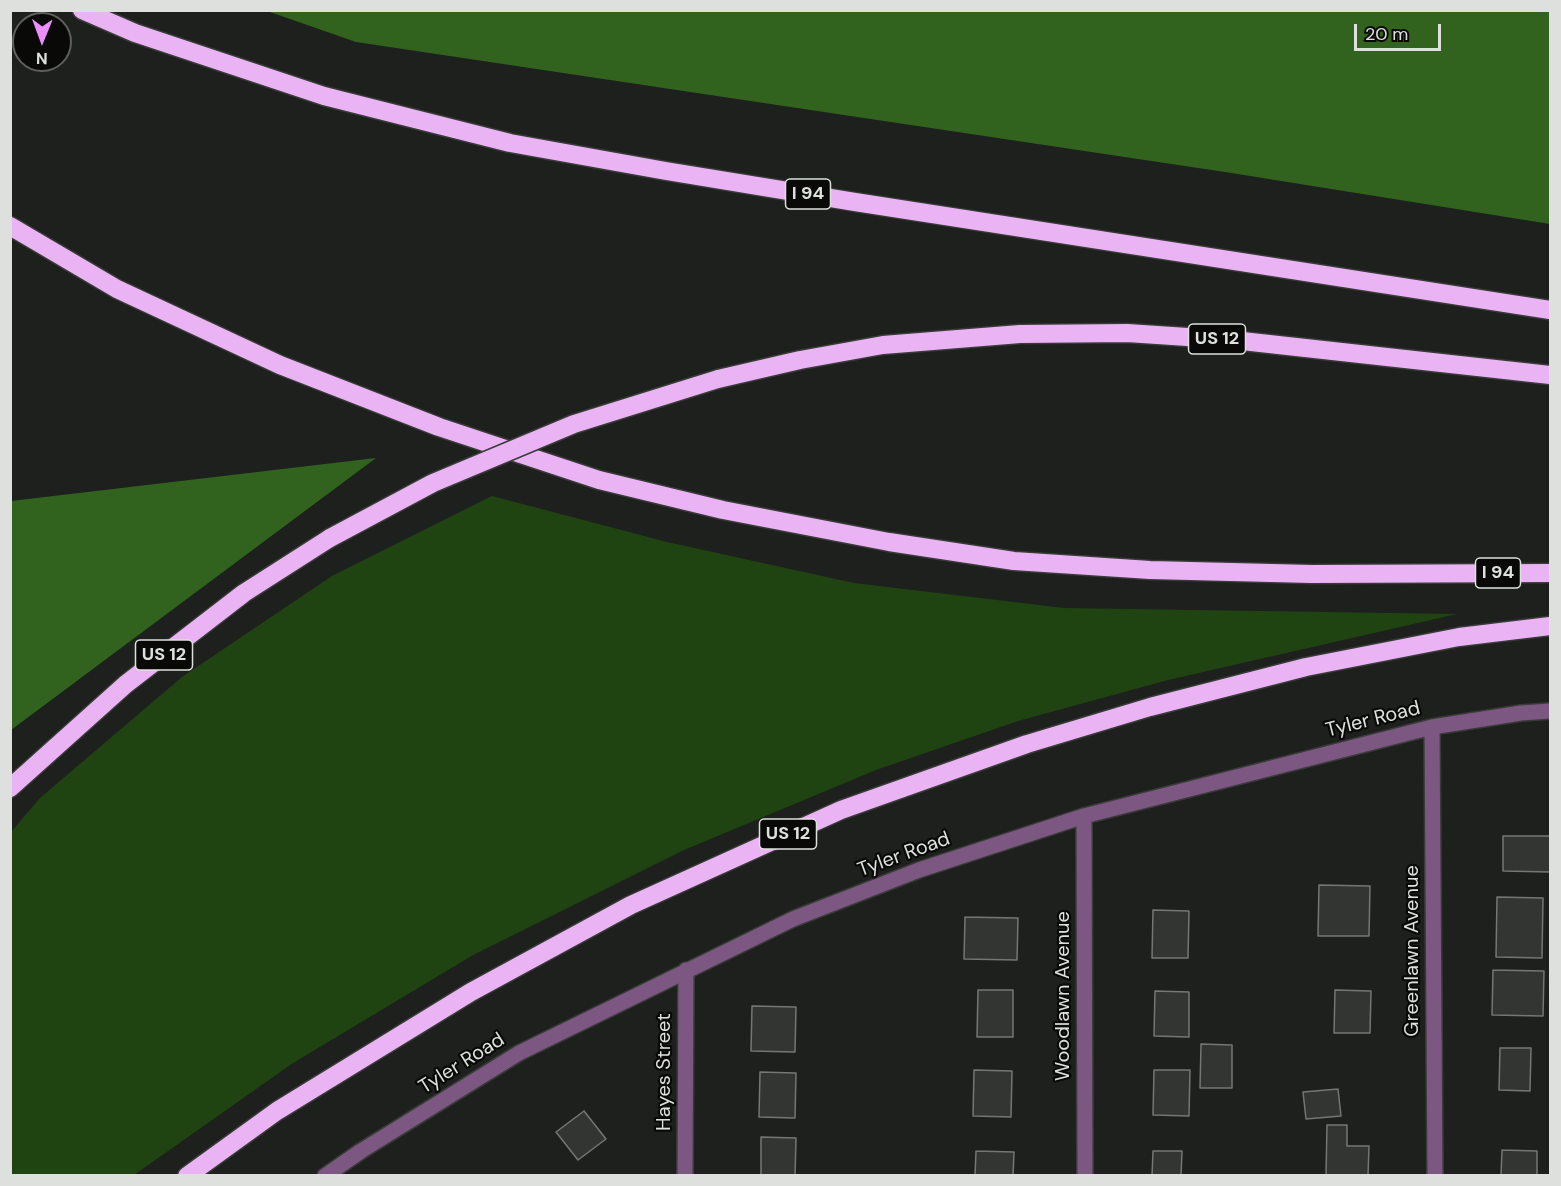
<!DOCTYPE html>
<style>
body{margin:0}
#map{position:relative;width:1561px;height:1186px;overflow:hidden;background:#1e201d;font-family:"DM Sans",sans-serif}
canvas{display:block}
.frame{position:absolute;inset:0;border:12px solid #dee0de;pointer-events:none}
.north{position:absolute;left:12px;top:12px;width:60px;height:60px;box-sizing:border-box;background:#090a08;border:2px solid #5e605e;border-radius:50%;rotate:181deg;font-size:16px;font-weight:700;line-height:24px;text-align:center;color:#dee0de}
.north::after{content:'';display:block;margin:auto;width:21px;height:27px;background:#eb8dfc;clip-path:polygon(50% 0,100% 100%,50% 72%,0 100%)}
.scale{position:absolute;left:1354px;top:24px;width:87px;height:27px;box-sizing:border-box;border:3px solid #dee0de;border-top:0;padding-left:8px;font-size:18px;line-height:21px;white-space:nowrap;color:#dee0de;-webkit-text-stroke:4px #090a08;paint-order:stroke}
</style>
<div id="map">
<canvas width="1561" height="1186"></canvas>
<div class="frame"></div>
<div class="north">N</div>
<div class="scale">20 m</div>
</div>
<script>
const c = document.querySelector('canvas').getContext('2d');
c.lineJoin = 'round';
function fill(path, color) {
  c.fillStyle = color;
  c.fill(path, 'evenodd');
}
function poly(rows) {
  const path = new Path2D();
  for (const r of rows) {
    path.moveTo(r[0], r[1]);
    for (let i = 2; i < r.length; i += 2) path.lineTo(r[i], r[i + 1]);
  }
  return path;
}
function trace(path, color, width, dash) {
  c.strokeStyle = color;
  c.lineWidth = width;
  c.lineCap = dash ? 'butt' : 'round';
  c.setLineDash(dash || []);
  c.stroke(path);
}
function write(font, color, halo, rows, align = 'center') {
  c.font = font + ' "DM Sans",sans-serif';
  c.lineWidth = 4.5;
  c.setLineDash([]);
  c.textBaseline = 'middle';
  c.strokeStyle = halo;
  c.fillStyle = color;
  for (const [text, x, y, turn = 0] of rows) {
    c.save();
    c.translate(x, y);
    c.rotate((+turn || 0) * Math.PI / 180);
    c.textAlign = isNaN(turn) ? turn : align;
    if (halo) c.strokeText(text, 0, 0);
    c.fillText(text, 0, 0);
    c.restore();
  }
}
const green = poly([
 [492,496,667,542,854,583,1064,608,1457,614,1168,680,1018,721,876,770,684,850,473,955,293,1063,134,1175,11,1175,11,832,40,798,182,677,332,576]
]);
const forest = poly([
 [267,11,1550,11,1550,224,1225,172,356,42],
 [376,458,11,730,11,501]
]);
const building = poly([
 [1503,836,1550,836,1550,872,1503,871,1503,836],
 [1319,885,1370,886,1369,936,1318,936,1319,885],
 [1497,897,1543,898,1542,958,1496,957,1497,897],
 [1153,910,1189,911,1188,958,1152,958,1153,910],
 [965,917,1018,918,1017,960,964,959,965,917],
 [1493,970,1544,971,1543,1016,1492,1015,1493,970],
 [978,990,1013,990,1013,1037,977,1037,978,990],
 [1335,990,1371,991,1370,1033,1334,1033,1335,990],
 [1155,991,1189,992,1189,1037,1154,1036,1155,991],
 [752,1006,796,1007,795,1052,751,1051,752,1006],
 [1201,1044,1232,1045,1232,1088,1200,1088,1201,1044],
 [1500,1048,1531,1048,1530,1091,1499,1090,1500,1048],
 [974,1070,1012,1071,1011,1117,973,1116,974,1070],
 [1154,1070,1190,1070,1189,1116,1153,1115,1154,1070],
 [760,1072,796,1073,795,1118,759,1117,760,1072],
 [1338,1089,1341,1116,1306,1119,1303,1092,1338,1089],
 [584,1111,606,1139,578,1160,556,1132,584,1111],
 [1327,1125,1347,1125,1347,1146,1369,1146,1368,1176,1326,1176,1327,1125],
 [761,1137,796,1138,795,1176,761,1176,761,1137],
 [1502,1150,1537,1151,1537,1176,1501,1176,1502,1150],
 [976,1151,1014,1152,1013,1176,975,1176,976,1151],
 [1153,1151,1182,1151,1181,1176,1152,1176,1153,1151]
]);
const minor = poly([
 [1432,727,1435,1176],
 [1084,816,1085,1176],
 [325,1176,361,1151,519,1053,793,919,919,870,1084,816,1432,727,1521,713,1550,711],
 [685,1176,686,970]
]);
const motorway = poly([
 [82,10,135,33,324,96,510,143,666,171,855,202,1550,310],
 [10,226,117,289,280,365,439,427,599,480,723,510,889,542,1014,561,1150,570,1312,574,1550,573],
 [718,379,800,360,883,345,1020,334,1127,333,1233,340,1550,375],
 [10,788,126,684,244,593,330,538],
 [187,1176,277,1111,471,992,631,905,841,810,1027,744,1150,707,1306,667,1459,637,1550,626]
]);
const motorwayBridge = poly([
 [330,538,433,483,574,424,718,379]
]);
const shields = [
 [808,194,45],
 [1217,339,57],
 [1498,573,45],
 [164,655,57],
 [788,834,57]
];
const shieldNames = [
 ["I 94",808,194],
 ["US 12",1217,339],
 ["I 94",1498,573],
 ["US 12",164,655],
 ["US 12",788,834]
];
const streetNames = [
 ["Tyler Road",1373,720,-14],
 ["Tyler Road",904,855,-20],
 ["Greenlawn Avenue",1413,951,-90],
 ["Woodlawn Avenue",1064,996,-90],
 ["Tyler Road",462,1064,-32],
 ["Hayes Street",665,1072,-90]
];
fill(green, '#204411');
fill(forest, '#31631e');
fill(building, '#323531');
trace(building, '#747773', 1.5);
trace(minor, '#393b38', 18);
trace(motorway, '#393b38', 21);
trace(minor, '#7b5781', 15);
trace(motorway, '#eab4f4', 18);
trace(motorwayBridge, '#393b38', 21, []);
trace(motorwayBridge, '#eab4f4', 18);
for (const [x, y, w] of shields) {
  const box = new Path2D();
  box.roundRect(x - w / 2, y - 15, w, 30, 4.5);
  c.fillStyle = '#090a08';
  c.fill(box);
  trace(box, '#dee0de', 1.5);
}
write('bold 18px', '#dee0de', null, shieldNames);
write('20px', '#dee0de', '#090a08', streetNames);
</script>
